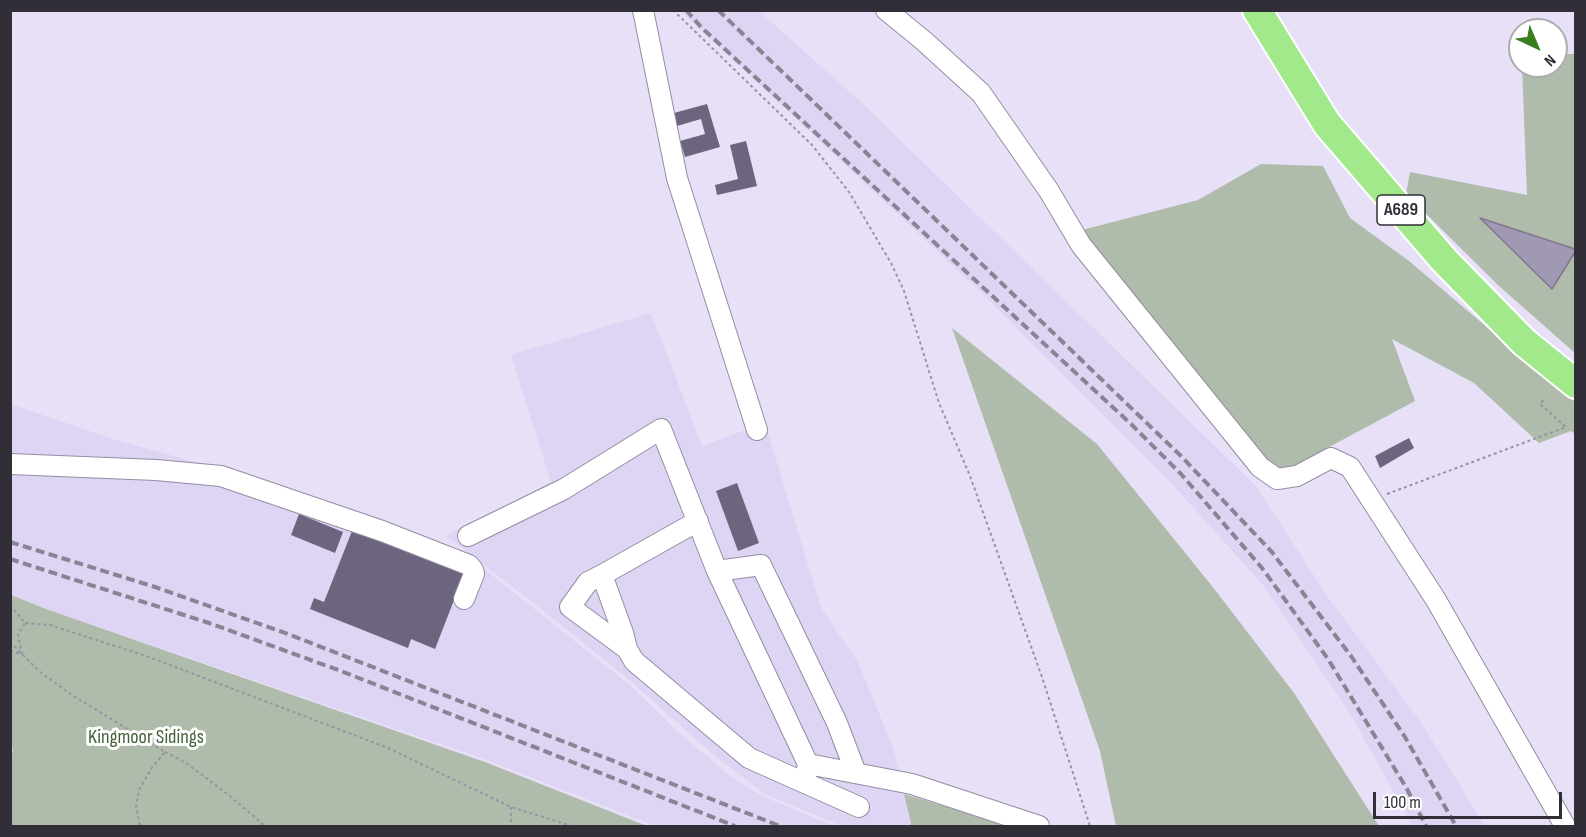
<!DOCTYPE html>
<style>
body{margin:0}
#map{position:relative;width:1586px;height:837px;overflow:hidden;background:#e7e0f7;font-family:"Sofia Sans Condensed",sans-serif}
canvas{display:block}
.frame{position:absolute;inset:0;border:12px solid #312e37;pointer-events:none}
.north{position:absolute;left:1508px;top:18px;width:60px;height:60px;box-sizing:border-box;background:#fff;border:2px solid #adabaf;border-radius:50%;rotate:136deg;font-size:16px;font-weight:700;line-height:24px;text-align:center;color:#312e37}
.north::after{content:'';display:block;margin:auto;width:21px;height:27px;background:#3b7e20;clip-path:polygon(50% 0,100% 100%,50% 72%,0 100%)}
.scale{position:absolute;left:1373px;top:792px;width:189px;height:27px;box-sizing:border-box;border:3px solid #312e37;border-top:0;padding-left:8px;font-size:18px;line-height:21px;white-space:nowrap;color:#312e37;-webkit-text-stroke:4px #fff;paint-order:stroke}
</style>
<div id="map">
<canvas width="1586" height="837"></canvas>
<div class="frame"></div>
<div class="north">N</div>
<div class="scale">100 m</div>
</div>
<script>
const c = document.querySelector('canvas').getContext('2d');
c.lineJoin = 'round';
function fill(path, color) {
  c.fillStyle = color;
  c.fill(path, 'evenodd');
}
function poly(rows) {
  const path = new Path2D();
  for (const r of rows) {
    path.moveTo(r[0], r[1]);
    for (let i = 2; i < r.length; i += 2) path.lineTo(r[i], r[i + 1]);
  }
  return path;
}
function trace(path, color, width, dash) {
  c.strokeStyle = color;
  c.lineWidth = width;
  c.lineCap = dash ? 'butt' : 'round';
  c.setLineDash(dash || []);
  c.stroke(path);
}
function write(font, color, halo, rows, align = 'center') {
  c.font = font + ' "Sofia Sans Condensed",sans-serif';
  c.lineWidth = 6;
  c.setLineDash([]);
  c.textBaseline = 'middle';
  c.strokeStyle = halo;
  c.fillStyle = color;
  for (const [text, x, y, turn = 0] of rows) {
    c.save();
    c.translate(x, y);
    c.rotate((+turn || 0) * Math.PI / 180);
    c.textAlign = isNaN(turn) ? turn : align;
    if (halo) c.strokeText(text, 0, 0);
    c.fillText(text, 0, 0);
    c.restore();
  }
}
const built = poly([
 [681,11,759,11,863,104,1256,486,1327,596,1420,721,1485,826,1413,826,1348,710,1263,585,1172,484,981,292],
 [651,313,702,446,765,423,821,608,858,662,893,748,911,823,910,826,842,826,765,794,714,755,628,679,531,601,446,536,551,482,511,355],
 [10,404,116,440,220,469,350,515,483,568,632,687,678,732,731,777,762,796,834,826,655,826,487,760,46,609,11,595]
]);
const green = poly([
 [1556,54,1575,54,1575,353,1499,286,1406,194,1410,172,1527,195,1522,66,1556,66],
 [1261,164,1323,166,1350,218,1409,261,1575,402,1575,434,1571,431,1539,443,1474,383,1392,339,1415,401,1290,468,1278,469,1266,461,1082,230,1198,200],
 [952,328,1097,444,1212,586,1294,693,1379,826,1116,826,1100,751],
 [11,595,46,609,485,762,647,826,11,826,10,760,13,750,10,744],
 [904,794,1010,826,910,826,911,823]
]);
const water = poly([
 [1480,218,1575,249,1575,252,1552,289,1480,218]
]);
const building = poly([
 [707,104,720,147,685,157,680,141,705,134,701,119,677,126,674,113],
 [746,141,757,186,717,195,715,185,738,179,730,145],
 [1409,438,1414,448,1380,468,1375,456],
 [737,483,759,543,738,551,716,491],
 [299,514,343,532,335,553,291,535],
 [354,526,473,573,456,595,435,649,411,639,408,648,310,609,314,598,324,602]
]);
const path = poly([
 [673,10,812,145,849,192,891,263,904,291,939,403,970,476,1042,677,1090,826],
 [1387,494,1566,427,1540,404,1545,398],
 [10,605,25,623,50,625,149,657,388,748,511,807,572,826],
 [10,642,40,672,72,695,165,752,151,769,139,790,136,807,140,826],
 [10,651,22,654,18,635,25,623],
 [165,752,186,763,230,796,265,826],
 [511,807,511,826]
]);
const minor = poly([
 [643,10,677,178,757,430],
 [886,10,924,41,981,93,1049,191,1081,245,1260,467,1277,479,1297,476,1331,458,1350,467,1436,600,1565,826],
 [10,464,156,470,221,476,382,531,469,565,473,570,474,574,464,599],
 [468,536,564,489,661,429,717,571],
 [602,575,623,633,627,649,570,607,588,582,602,575,698,521],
 [627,649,634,661,749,758,805,783],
 [807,769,805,783,859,807],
 [856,773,837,723,761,565,717,571,808,764,912,784,1039,826]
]);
const highway = poly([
 [1257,10,1327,124,1444,260,1524,342,1576,384]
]);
const rail = poly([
 [686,10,701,27,1131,424,1181,474,1262,568,1328,659,1407,789,1426,826],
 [718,10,1181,456,1271,551,1351,656,1405,737,1456,826],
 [10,542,155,587,288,634,780,826],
 [10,559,209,623,341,671,735,826]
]);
const shields = [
 [1401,210,48]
];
const shieldNames = [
 ["A689",1401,210]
];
const parkNames = [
 ["Kingmoor Sidings",146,738]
];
fill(built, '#ded4f3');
fill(green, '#afbbab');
fill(water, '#a198b4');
trace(water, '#7f788e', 1.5);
fill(building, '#6d647e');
trace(minor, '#948da2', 22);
trace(highway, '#fff', 32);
trace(path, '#9893a4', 2, [3, 3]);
trace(minor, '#fff', 20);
trace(highway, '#a1e98a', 28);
trace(rail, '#898494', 4, [9, 4.5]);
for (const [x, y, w] of shields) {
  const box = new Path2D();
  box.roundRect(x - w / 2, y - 15, w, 30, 4.5);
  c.fillStyle = '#fff';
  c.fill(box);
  trace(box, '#312e37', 1.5);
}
write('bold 18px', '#312e37', null, shieldNames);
write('20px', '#426039', '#fff', parkNames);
</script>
